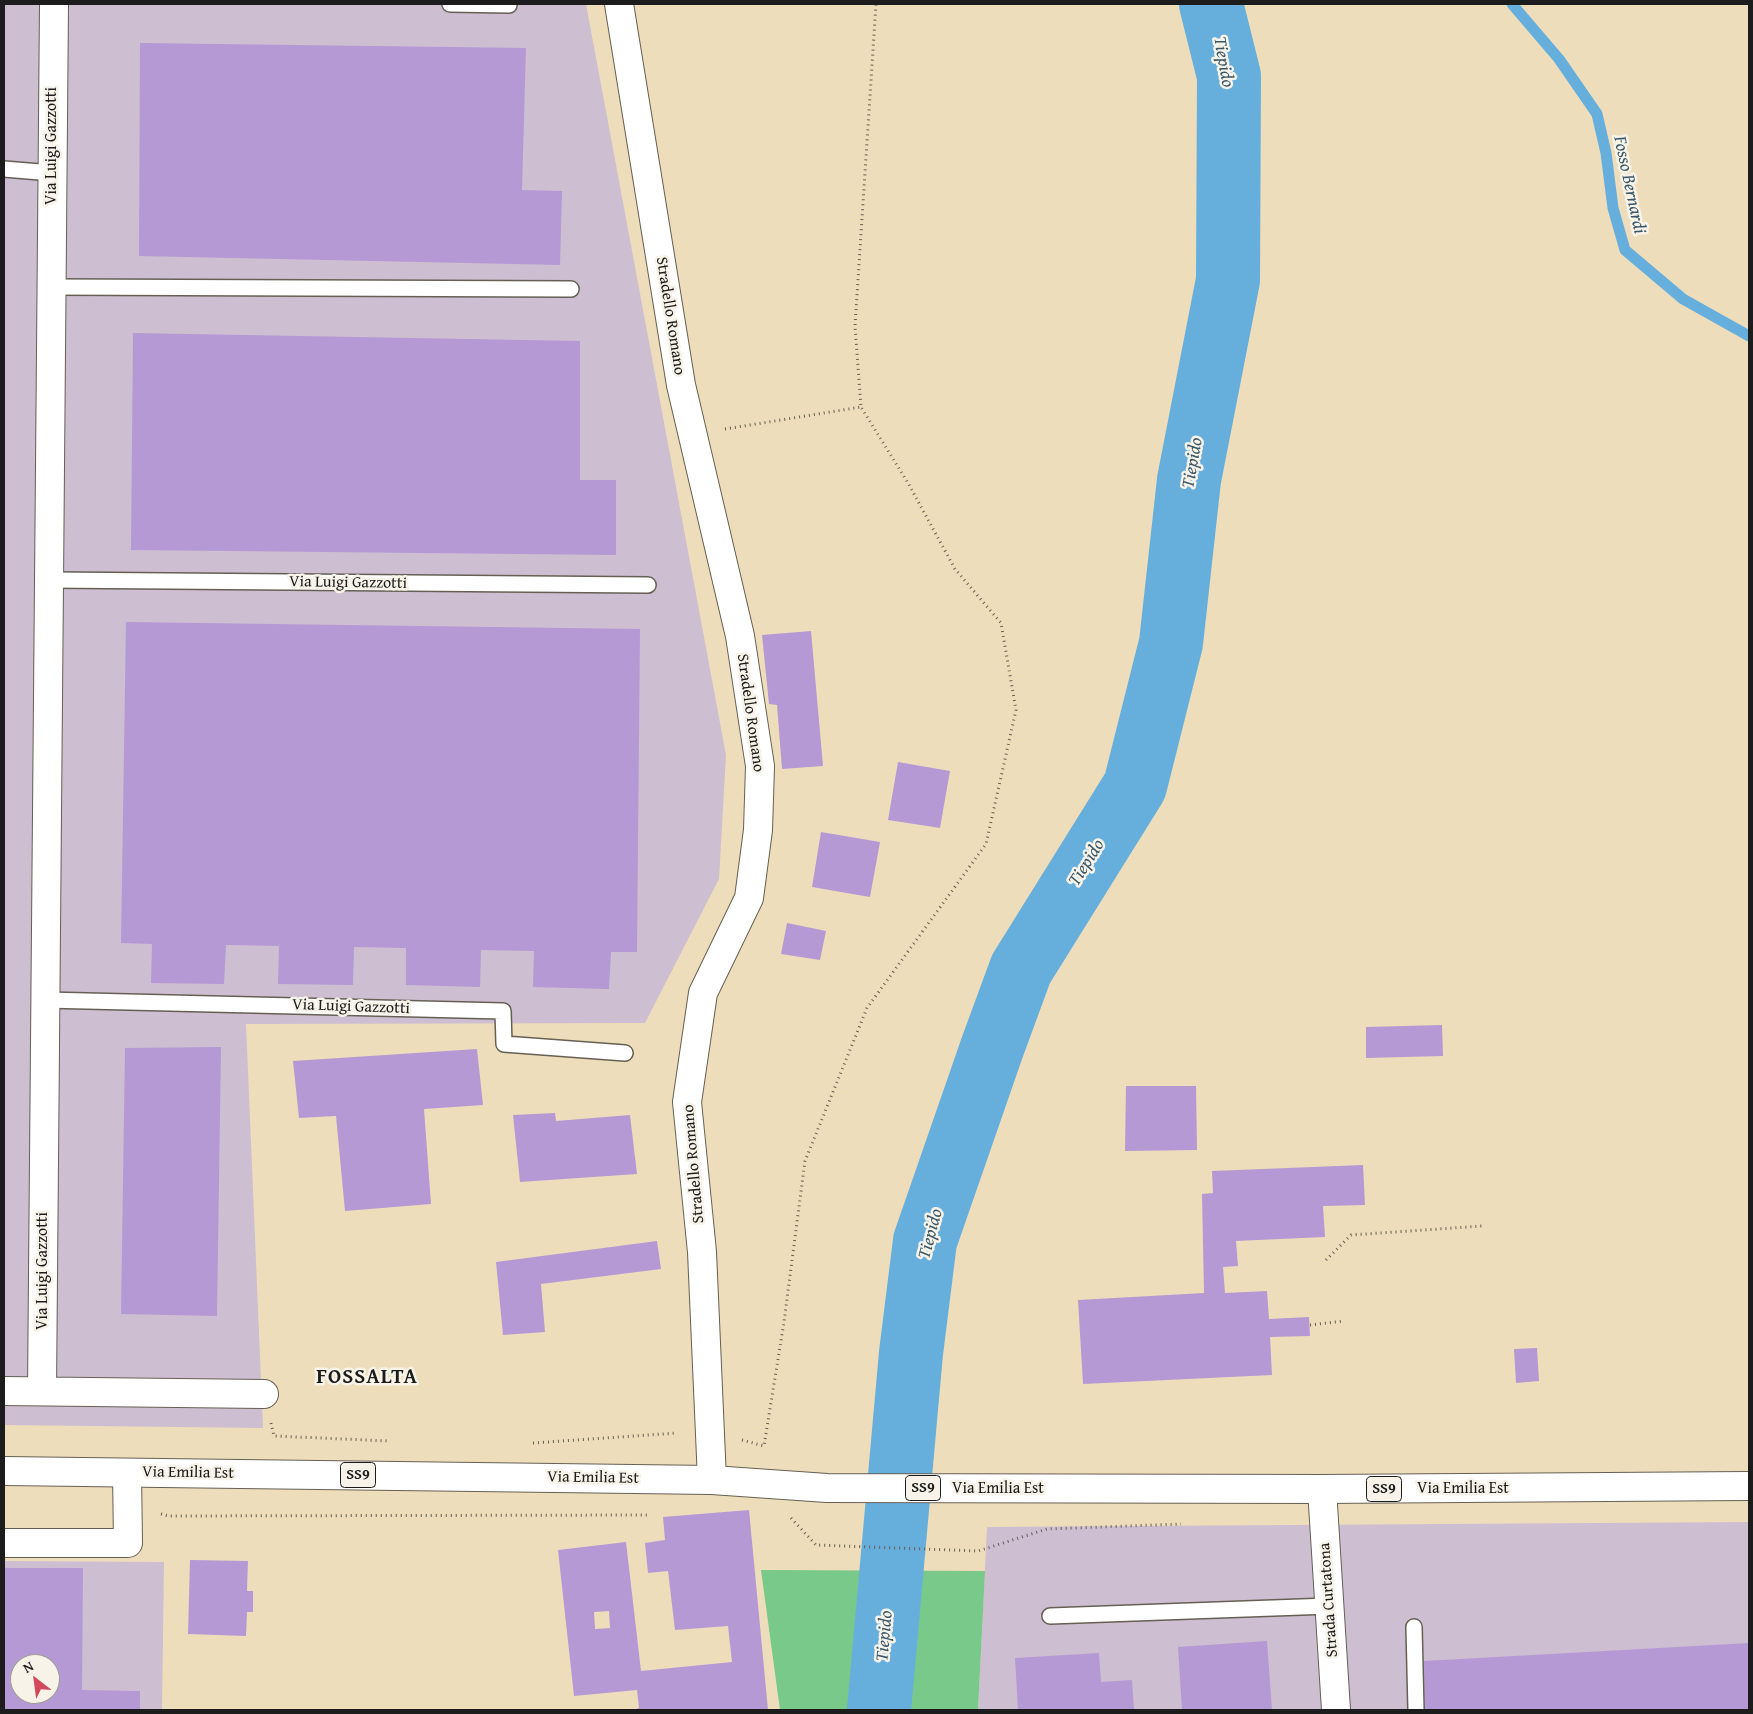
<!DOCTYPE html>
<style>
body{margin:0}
#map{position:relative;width:1753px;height:1714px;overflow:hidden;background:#edb;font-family:"Gentium Book Plus",serif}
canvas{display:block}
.frame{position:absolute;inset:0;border:5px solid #1c1c1c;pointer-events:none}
.north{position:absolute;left:10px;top:1654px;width:50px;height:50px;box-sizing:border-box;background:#f7f3e8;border:1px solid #9f9d96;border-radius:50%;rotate:330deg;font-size:14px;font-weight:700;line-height:20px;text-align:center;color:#1c1c1c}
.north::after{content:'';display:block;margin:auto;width:18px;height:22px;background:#d1495b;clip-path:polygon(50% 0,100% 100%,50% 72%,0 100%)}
</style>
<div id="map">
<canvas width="1753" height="1714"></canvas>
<div class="frame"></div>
<div class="north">N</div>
</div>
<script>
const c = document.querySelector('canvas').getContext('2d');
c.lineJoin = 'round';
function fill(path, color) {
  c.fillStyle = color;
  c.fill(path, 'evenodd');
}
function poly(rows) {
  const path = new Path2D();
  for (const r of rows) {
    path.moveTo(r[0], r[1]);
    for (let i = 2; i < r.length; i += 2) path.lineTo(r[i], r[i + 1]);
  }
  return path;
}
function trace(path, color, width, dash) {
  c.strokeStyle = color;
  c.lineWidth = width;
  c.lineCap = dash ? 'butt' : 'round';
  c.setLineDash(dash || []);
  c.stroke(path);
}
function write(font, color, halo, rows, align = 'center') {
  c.font = font + ' "Gentium Book Plus",serif';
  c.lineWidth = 5;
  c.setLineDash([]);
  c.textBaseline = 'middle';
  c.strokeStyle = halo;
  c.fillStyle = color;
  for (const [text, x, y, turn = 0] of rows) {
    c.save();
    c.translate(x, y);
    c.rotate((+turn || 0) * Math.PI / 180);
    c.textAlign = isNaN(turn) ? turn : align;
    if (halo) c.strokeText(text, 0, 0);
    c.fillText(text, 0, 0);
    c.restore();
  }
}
const industrial = poly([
 [4,4,586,4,726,755,719,879,645,1023,246,1024,263,1428,4,1425],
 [1749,1522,1749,1710,978,1710,987,1527],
 [4,1561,164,1562,162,1710,4,1710],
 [20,1664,50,1664,50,1694,20,1694]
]);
const green = poly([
 [761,1570,985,1571,978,1710,780,1710]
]);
const stream = poly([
 [1512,4,1559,59,1597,114,1606,153,1613,208,1625,250,1683,299,1749,336]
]);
const river = poly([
 [879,1710,911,1353,925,1241,992,1048,1021,969,1135,786,1171,643,1189,480,1228,280,1229,76,1211,4]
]);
const building = poly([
 [140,43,526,48,522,190,562,191,560,265,139,256],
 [133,333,580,341,580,480,616,480,616,555,131,550],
 [126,622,640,629,637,952,611,952,609,989,533,987,534,951,481,950,480,987,406,985,406,948,354,947,353,985,278,984,279,946,226,945,224,984,151,983,152,944,121,943],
 [811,631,823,766,782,769,777,705,769,704,762,635],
 [898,762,950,771,940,828,888,820],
 [821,832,880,842,870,897,812,887],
 [787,923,826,931,820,960,781,954],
 [1442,1025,1443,1056,1366,1058,1366,1027],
 [221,1047,217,1316,121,1314,125,1048],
 [477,1049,483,1105,424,1109,431,1204,345,1211,336,1116,299,1118,293,1061],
 [1126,1086,1196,1086,1197,1150,1125,1151],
 [555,1113,556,1121,630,1115,637,1174,520,1182,513,1115],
 [1363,1165,1365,1205,1323,1206,1325,1237,1236,1241,1238,1266,1223,1267,1225,1293,1267,1291,1269,1319,1309,1317,1310,1336,1270,1337,1272,1375,1083,1384,1078,1300,1204,1293,1202,1194,1213,1193,1212,1171],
 [657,1241,661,1269,541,1284,545,1332,503,1335,496,1262],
 [1537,1348,1539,1381,1516,1383,1514,1349],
 [749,1510,768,1710,634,1710,639,1708,637,1690,574,1696,558,1550,626,1542,641,1671,732,1662,728,1626,675,1630,668,1571,648,1573,645,1543,665,1540,663,1517],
 [609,1611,610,1628,595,1629,594,1612],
 [190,1560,248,1561,247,1591,253,1591,253,1612,247,1612,246,1636,188,1634],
 [4,1568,83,1568,82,1690,140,1691,140,1710,4,1710],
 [20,1664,50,1664,50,1694,20,1694],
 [1267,1641,1272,1710,1182,1710,1178,1647],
 [1749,1643,1749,1710,1425,1710,1424,1661],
 [1099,1653,1101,1682,1132,1680,1134,1710,1018,1710,1015,1658]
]);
const path = poly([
 [725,429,861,407,855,326,876,4],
 [1326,1260,1351,1235,1482,1226],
 [1310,1325,1344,1321],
 [271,1423,274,1436,390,1441],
 [742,1440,764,1446,784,1322,805,1161,867,1008,986,844,1016,710,1001,623,955,569,908,483,861,407],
 [533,1443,677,1433],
 [161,1514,169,1516,647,1515],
 [791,1518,816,1545,978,1551,1047,1529,1181,1524]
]);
const lane = poly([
 [450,4,509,5],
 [4,169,52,173],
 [51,287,571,289],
 [49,580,648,585],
 [45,1000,503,1011,504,1044,625,1053],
 [1050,1616,1329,1606],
 [1414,1627,1416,1710]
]);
const street = poly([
 [619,4,681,385,740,636,760,766,758,830,749,898,703,993,687,1102,702,1252,712,1480],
 [4,1391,264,1394],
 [42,1391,54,4],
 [1322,1489,1336,1710],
 [4,1543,128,1543,127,1473]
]);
const primary = poly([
 [4,1471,712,1480,827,1488,1322,1489,1749,1486]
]);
const shields = [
 [358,1475,35],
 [923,1488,35],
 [1384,1489,35]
];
const shieldNames = [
 ["SS9",358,1475],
 ["SS9",923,1488],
 ["SS9",1384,1489]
];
const streetNames = [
 ["Via Luigi Gazzotti",52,146,-90],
 ["Stradello Romano",670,316,81],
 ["Via Luigi Gazzotti",348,583,1],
 ["Stradello Romano",750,713,82],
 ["Via Luigi Gazzotti",351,1007,2],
 ["Stradello Romano",694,1164,-95],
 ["Via Luigi Gazzotti",43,1271,-90],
 ["Via Emilia Est",188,1473,1],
 ["Via Emilia Est",593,1478,1],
 ["Via Emilia Est",998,1489],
 ["Via Emilia Est",1463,1489],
 ["Strada Curtatona",1329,1600,-94]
];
const waterNames = [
 ["Tiepido",1223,62,80],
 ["Fosso Bernardi",1629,185,78],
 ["Tiepido",1193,463,-80],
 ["Tiepido",1087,863,-58],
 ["Tiepido",931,1234,-75],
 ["Tiepido",885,1636,-85]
];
const districtNames = [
 ["FOSSALTA",367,1378]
];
fill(industrial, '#cebed1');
fill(green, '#78c98a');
trace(stream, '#66afdd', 11);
trace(river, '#66afdd', 64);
fill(building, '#b599d4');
trace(lane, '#666054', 18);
trace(street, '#666054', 30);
trace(primary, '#666054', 30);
trace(path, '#666054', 3, [1, 4]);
trace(lane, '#fff', 15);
trace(street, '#fff', 28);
trace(primary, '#fff', 28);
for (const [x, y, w] of shields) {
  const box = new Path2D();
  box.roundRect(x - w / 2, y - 12.5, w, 25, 4);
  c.fillStyle = '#f7f3e8';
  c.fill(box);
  trace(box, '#1c1c1c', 1);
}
write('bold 15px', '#1c1c1c', null, shieldNames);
write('16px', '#1c1c1c', '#f7f3e8', streetNames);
write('italic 18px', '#3a5769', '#f7f3e8', waterNames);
c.letterSpacing = '1px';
write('bold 21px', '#1c1c1c', '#f7f3e8', districtNames);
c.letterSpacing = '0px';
</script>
